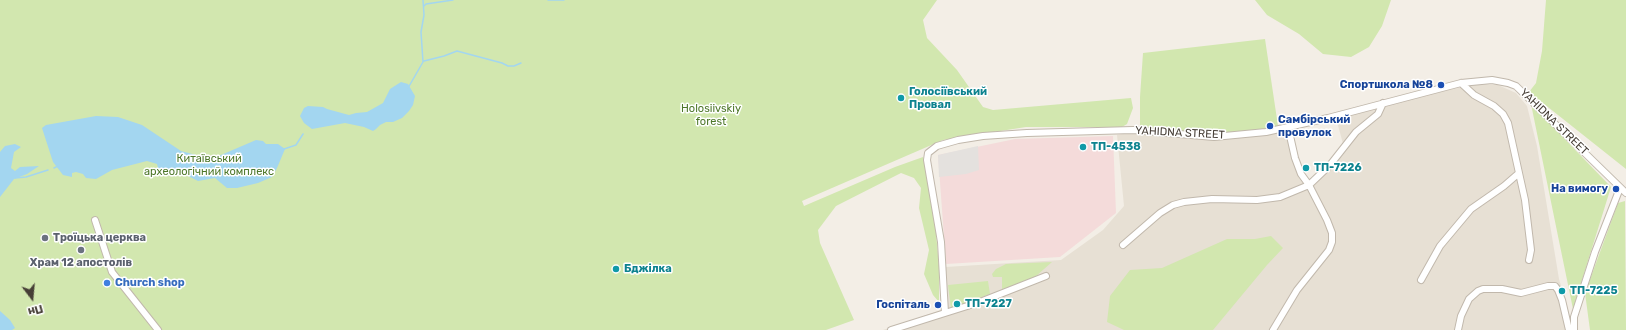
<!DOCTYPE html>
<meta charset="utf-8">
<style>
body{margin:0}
#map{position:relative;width:1626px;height:330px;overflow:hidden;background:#f3eee6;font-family:Rubik,sans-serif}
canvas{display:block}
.north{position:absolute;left:12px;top:278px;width:40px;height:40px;-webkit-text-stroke:3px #fff;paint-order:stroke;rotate:164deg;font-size:11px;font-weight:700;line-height:16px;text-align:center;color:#463e36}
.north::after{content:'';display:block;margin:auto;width:14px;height:18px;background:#463e36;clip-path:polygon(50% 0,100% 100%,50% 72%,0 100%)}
</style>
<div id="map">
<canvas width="1626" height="330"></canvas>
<div class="north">Пн</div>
</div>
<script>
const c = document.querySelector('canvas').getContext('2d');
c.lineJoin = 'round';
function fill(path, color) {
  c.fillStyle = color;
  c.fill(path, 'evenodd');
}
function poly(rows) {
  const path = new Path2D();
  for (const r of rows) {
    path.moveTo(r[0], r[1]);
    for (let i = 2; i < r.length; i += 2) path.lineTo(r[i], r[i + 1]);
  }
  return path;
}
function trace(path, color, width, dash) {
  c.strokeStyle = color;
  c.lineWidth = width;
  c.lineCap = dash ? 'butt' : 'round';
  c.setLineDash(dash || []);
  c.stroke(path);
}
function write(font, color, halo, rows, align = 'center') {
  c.font = font + ' Rubik,sans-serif';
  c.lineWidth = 3;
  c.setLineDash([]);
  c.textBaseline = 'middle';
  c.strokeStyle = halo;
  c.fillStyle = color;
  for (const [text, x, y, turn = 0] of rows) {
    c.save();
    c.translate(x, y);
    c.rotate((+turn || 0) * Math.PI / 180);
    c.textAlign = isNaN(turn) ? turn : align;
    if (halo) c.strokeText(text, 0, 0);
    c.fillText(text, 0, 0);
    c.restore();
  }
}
const residential = poly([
 [1476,84,1498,85,1516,93,1527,106,1537,146,1559,279,1574,330,883,330,944,309,945,267,1061,260,1103,230,1124,206,1117,135,1128,133,1215,139,1287,129,1293,157,1312,186,1345,151,1336,118,1386,104]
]);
const medical = poly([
 [1113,136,1116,213,1060,257,946,264,938,155,1015,139]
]);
const green = poly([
 [0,0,937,0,923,20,927,38,957,70,983,107,993,110,1131,98,1133,108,1127,124,1122,127,1026,127,943,140,802,201,804,206,895,167,923,157,927,171,936,233,939,266,939,302,933,295,924,274,929,250,919,208,921,188,914,178,901,173,836,206,818,230,820,243,854,320,826,330,0,330],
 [1255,0,1391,0,1382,26,1369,47,1351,57,1323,54,1299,34,1267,15],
 [1546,0,1626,0,1626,169,1529,92,1536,83,1542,51],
 [1265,39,1278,126,1265,130,1214,133,1140,128,1140,97,1143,53],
 [1531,104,1611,187,1573,309,1559,241],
 [1625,201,1626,330,1590,330,1585,293,1618,203],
 [1271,236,1283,248,1267,265,1213,330,1124,330,1107,322,1110,296,1130,270,1162,268,1227,239,1255,239],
 [1052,262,1035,277,1011,288,1002,289,1002,277,993,277,992,274,996,269,1006,264],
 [988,281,990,294,951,309,948,285]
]);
const parking = poly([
 [978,146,979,170,966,174,939,177,938,155]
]);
const water = poly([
 [401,82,408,84,415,96,413,105,409,111,402,118,393,122,386,122,380,125,376,129,373,131,364,127,345,123,312,129,304,123,300,116,304,108,308,106,323,107,327,109,349,115,356,113,367,112,383,103,390,89],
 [96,116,118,117,142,125,181,151,215,160,221,155,256,140,263,141,266,144,278,144,285,149,277,168,272,177,258,183,237,188,227,188,215,178,198,181,180,172,158,168,157,164,147,161,112,170,96,179,86,178,83,174,76,172,72,173,72,177,63,175,53,162,42,128,46,125],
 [15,144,21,147,14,152,11,168,15,171,20,167,39,166,27,174,14,179,0,197,0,152,5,146],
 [0,311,10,320,15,328,12,330,0,330]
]);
const stream = poly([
 [548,0,564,0],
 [424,6,426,4,453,0],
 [424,61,444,56,457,51,502,63,508,66,514,66,521,63],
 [408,88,423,62,421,32,424,15,423,0],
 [284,149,296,145,303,134],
 [54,168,58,166],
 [15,178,26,177,48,170]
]);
const minor = poly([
 [1519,173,1525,200,1531,250,1529,260],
 [95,220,112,272,158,330],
 [1123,245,1160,213,1173,205,1184,202,1212,199,1257,200,1280,197,1309,185,1330,165,1356,132,1378,114,1383,103],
 [1421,280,1440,246,1471,209,1504,186,1519,173,1508,123,1503,114,1494,106,1474,95,1461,83],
 [945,313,980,302,1046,276],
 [891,330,945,313,941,242,927,160,928,153,937,146,958,140,983,136,1027,133,1133,130,1214,137,1266,132,1328,118,1461,83,1492,80,1508,83,1516,86,1626,193],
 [1273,330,1297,290,1329,250,1332,242,1332,233,1327,220,1309,185,1301,174,1295,158,1288,127],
 [1458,330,1461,316,1469,299,1478,291,1483,289,1502,289,1521,293,1548,286,1555,286,1558,290,1562,300,1569,330],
 [1574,330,1574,317,1595,252,1620,188]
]);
const markers = [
 [1441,85,4,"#1a4fb4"],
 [901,98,4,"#0f9aa8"],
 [1270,126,4,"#1a4fb4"],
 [1083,147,4,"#0f9aa8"],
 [1306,168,4,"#0f9aa8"],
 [1616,189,4,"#1a4fb4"],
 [45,238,4,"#6b7280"],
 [81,250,4,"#6b7280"],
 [616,269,4,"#0f9aa8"],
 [107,283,4,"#3f7fe0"],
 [1562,291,4,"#0f9aa8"],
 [957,304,4,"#0f9aa8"],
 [938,305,4,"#1a4fb4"]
];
const transitNames = [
 ["Спортшкола №8",1433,85],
 ["Самбірський",1278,120,"left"],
 ["провулок",1278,133,"left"],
 ["На вимогу",1608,189],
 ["Госпіталь",930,305]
];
const cultureNames = [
 ["Голосіївський",909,92],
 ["Провал",909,105],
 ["ТП-4538",1091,147],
 ["ТП-7226",1314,168],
 ["Бджілка",624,269],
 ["ТП-7225",1570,291],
 ["ТП-7227",965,304]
];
const parkNames = [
 ["Holosiivskiy",711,109],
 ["forest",711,122],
 ["Китаївський",209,159],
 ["археологічний комплекс",209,172]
];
const streetNames = [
 ["YAHIDNA STREET",1554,122,44],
 ["YAHIDNA STREET",1180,133,3]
];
const worshipNames = [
 ["Троїцька церква",53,238],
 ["Храм 12 апостолів",81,263,"center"]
];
const shopNames = [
 ["Church shop",115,283]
];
fill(residential, '#e7e0d4');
fill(medical, '#f4dbda');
fill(green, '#d2e7af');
fill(parking, '#e4e1de');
fill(water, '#a3d6f0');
trace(stream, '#a3d6f0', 1.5);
trace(minor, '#c1b8ac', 8);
trace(minor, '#fff', 6);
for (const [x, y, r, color] of markers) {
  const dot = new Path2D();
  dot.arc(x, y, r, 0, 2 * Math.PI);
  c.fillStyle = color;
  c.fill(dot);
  trace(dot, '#fff', 1.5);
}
write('bold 11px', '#164399', '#fff', transitNames, 'right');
write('bold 11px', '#0d838f', '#fff', cultureNames, 'left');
write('11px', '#4d7729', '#fff', parkNames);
write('11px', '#463e36', '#fff', streetNames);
write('bold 11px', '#5b616d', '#fff', worshipNames, 'left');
write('bold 11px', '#366cbe', '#fff', shopNames, 'left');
</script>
